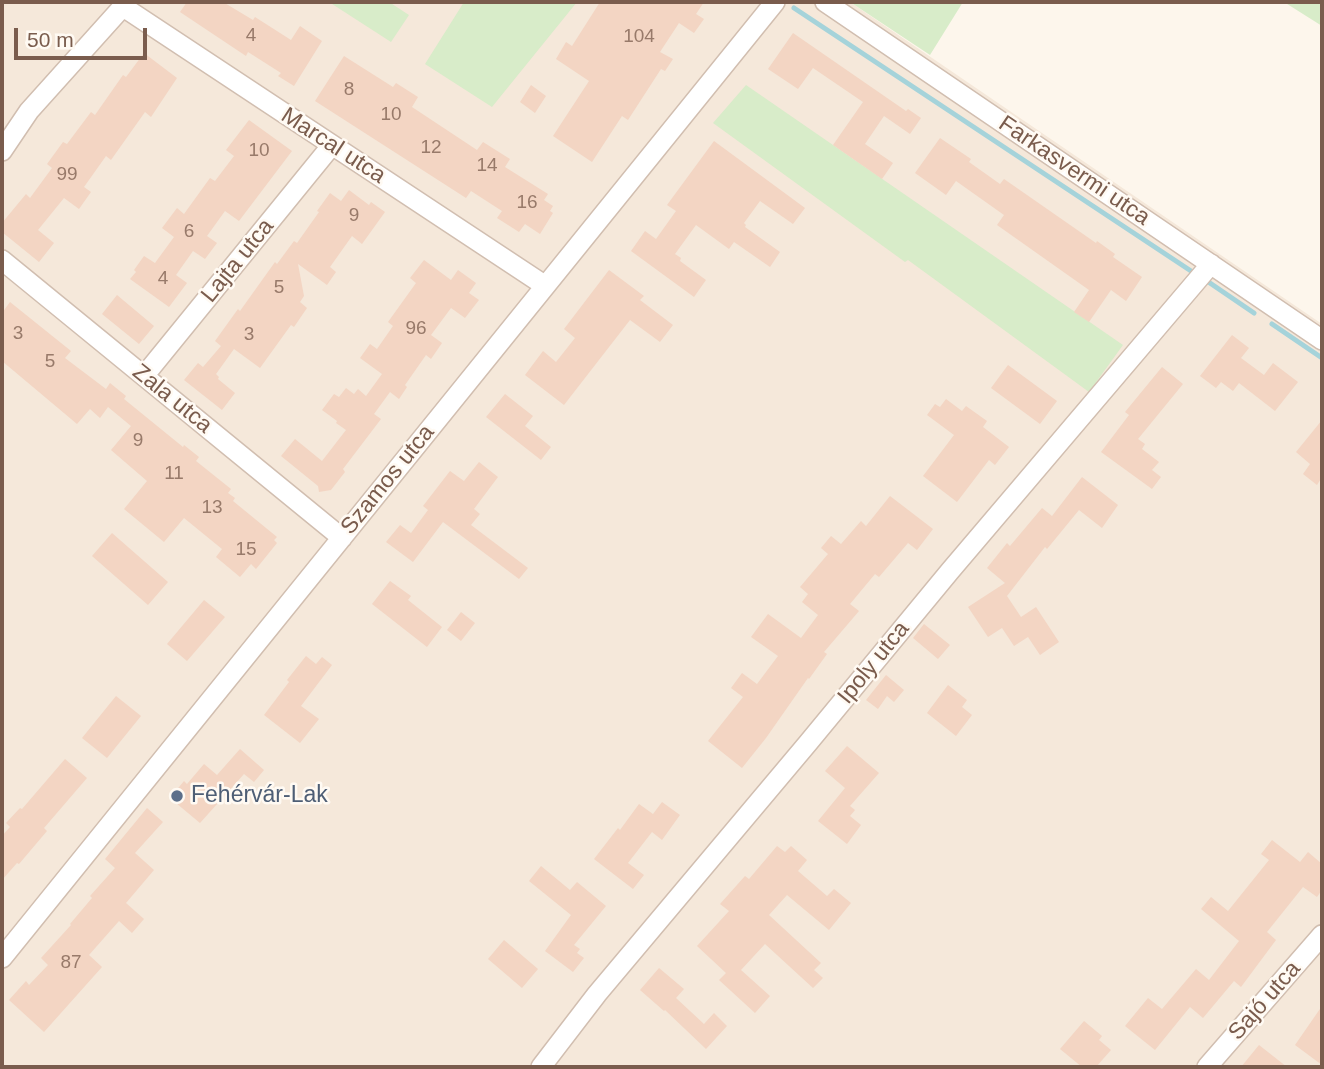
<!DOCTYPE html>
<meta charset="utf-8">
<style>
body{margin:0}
#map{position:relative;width:1324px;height:1069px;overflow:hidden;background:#fdf6ec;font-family:Arial,sans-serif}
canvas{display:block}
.frame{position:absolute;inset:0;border:4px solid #7a5c4d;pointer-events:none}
.scale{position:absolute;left:14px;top:28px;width:133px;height:32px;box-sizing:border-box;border:4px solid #7a5c4d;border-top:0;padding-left:9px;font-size:21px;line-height:24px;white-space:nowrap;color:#7a5c4d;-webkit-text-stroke:5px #fffaf3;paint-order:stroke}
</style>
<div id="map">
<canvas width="1324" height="1069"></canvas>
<div class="frame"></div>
<div class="scale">50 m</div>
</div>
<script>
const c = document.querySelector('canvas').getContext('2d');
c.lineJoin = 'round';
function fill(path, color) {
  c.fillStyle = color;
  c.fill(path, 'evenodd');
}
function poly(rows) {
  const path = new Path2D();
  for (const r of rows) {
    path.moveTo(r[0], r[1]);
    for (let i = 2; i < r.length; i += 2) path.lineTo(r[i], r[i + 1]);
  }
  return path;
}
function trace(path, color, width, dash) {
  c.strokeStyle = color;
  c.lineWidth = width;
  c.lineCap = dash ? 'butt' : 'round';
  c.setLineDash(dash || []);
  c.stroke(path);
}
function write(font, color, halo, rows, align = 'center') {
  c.font = font + ' Arial,sans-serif';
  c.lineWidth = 5;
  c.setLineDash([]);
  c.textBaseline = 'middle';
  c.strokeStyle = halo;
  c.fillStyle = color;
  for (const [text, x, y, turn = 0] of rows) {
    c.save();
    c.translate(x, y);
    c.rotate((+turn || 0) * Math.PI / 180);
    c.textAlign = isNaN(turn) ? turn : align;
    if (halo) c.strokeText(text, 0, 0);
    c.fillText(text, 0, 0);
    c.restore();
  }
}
const residential = poly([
 [2,2,850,2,1322,324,1322,1067,2,1067]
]);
const green = poly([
 [329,2,389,2,409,15,391,42],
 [464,2,577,2,492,107,425,64],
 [850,2,963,2,930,55],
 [1284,2,1322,2,1322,26],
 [746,85,1123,345,1089,392,908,260,905,262,713,123]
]);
const stream = poly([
 [794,8,1191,271],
 [1207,281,1254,313],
 [1272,324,1322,358]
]);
const building = poly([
 [187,2,223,2,253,20,255,17,291,40,300,26,322,41,294,86,278,76,281,73,248,52,246,56,180,12],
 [600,2,704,2,696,14,704,19,694,33,679,23,660,52,673,59,665,71,661,69,628,120,622,116,592,162,553,136,589,81,556,59,566,42,572,46],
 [793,33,906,111,908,109,921,118,910,134,884,116,865,144,893,163,882,179,833,145,863,102,813,68,798,89,768,69],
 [144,53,177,78,151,117,145,112,111,160,106,156,84,187,91,192,79,209,64,198,38,230,54,243,39,262,2,232,2,223,26,194,30,198,52,168,47,164,63,142,67,144,91,112,95,115,123,75,126,77],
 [344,56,393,87,396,83,418,97,412,107,477,150,483,142,510,159,505,167,548,194,544,200,553,206,550,211,553,213,540,234,525,224,519,232,497,218,502,211,471,191,466,198,315,101],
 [531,85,546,96,535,113,520,102],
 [249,120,292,151,239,221,225,211,207,236,217,243,205,259,193,251,176,275,187,283,169,307,130,279,136,272,134,270,144,256,155,263,174,237,162,228,177,208,184,214,210,178,215,181,234,156,226,150],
 [940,138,971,159,969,162,1000,184,1004,179,1096,243,1097,241,1115,254,1113,257,1142,277,1126,301,1111,290,1089,322,1074,312,1089,290,997,225,1004,215,956,181,946,195,915,173],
 [714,141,805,208,793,224,760,201,744,223,746,225,745,227,780,252,770,267,734,242,729,249,696,225,675,254,681,258,680,261,706,280,694,297,631,251,645,231,656,239,676,211,667,205],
 [349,190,369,205,371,202,385,212,362,244,352,236,330,267,336,272,327,285,298,264,304,296,300,302,307,308,294,327,291,325,260,368,234,349,216,374,219,377,218,379,235,393,222,410,184,380,198,363,203,367,221,346,215,341,238,309,240,311,275,262,277,264,294,241,297,243,319,212,317,211,330,193,341,201],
 [424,260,451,280,458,270,476,283,469,293,479,300,465,318,451,308,431,335,442,343,431,359,426,355,405,385,407,387,399,399,390,392,374,414,381,419,343,469,345,472,331,490,319,492,318,486,281,456,295,439,322,461,346,430,336,423,337,421,322,410,334,394,339,397,346,388,354,394,358,389,366,396,382,374,360,358,370,344,377,349,393,326,388,322,416,283,410,278],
 [609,270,644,296,640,300,673,325,660,342,630,320,564,405,525,375,543,351,556,362,575,338,564,329],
 [117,295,154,326,139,344,102,314],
 [10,302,71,351,65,358,106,389,110,383,126,396,124,399,183,447,184,445,199,457,196,461,231,489,228,493,235,498,233,501,277,537,274,540,277,543,256,569,251,564,240,577,216,557,222,549,184,518,164,542,124,509,147,481,111,450,131,426,108,407,100,418,90,409,77,424,2,361,2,313],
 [1232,335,1249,348,1241,358,1264,375,1273,363,1298,382,1275,411,1239,383,1233,391,1221,382,1216,388,1200,376],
 [1008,365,1057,401,1040,424,991,388],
 [1162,367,1183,384,1138,439,1145,444,1142,449,1159,462,1152,470,1161,477,1152,489,1101,452,1129,415,1125,412],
 [505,394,533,416,525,426,551,447,541,460,486,417],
 [946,399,962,411,966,406,987,421,983,427,1009,447,995,465,989,460,957,502,923,476,954,435,927,415,935,404,940,407],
 [1322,420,1322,477,1317,485,1303,474,1310,464,1296,452],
 [479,462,498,477,474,509,480,514,471,525,528,568,519,579,443,522,413,562,386,542,400,525,411,533,428,510,423,506,450,471,464,481],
 [1082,477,1118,505,1102,528,1079,510,1047,549,1045,547,1007,596,1021,617,1036,607,1059,642,1040,655,1028,637,1014,646,1002,628,988,637,968,607,1005,583,987,568,1007,543,1010,546,1042,508,1052,516],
 [890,496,933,529,917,550,908,543,879,577,875,574,850,604,859,611,824,652,827,654,809,679,808,678,766,738,742,768,708,741,743,697,731,688,742,673,757,684,778,656,751,637,768,614,801,638,818,615,802,602,808,594,800,587,828,554,821,548,831,536,841,544,861,521,866,526],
 [112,533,168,582,148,605,92,556],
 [390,581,411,596,408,600,442,627,427,647,372,604],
 [204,600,225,617,187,661,167,644],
 [461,612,475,623,461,641,447,630],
 [924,624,950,645,938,659,913,638],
 [306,656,316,664,322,657,332,665,301,706,319,719,300,743,264,715,289,682,287,680],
 [886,675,904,690,894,702,887,696,878,709,866,700],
 [948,685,967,700,962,707,972,715,956,736,927,713],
 [116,696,141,716,107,758,82,738],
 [847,746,879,773,850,806,855,810,850,816,861,825,847,844,818,821,845,788,825,771],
 [240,749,264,770,254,782,244,774,200,823,170,798,184,781,187,784,204,764,217,775],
 [65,759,87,778,44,828,47,831,19,864,17,863,2,880,2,836,10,827,6,823,20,808,22,809],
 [662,802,680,815,662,840,652,832,628,863,644,875,633,889,594,859,618,828,620,830,639,804,653,814],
 [147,808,163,822,135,853,154,870,126,903,144,919,132,933,119,921,89,955,102,967,44,1032,9,1000,26,981,29,985,48,965,41,958,71,925,70,924,92,898,90,896,115,868,105,859],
 [1272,840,1300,862,1308,852,1322,864,1322,890,1317,897,1303,887,1267,932,1276,940,1241,987,1234,981,1203,1018,1190,1007,1155,1050,1125,1026,1148,998,1162,1009,1196,969,1209,980,1239,941,1201,909,1211,897,1228,911,1269,860,1261,854],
 [777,846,785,852,791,846,807,860,798,871,827,896,834,889,851,903,829,930,787,895,769,915,821,963,814,970,823,978,813,988,765,944,741,970,770,996,755,1013,719,980,726,973,697,946,729,911,720,904,745,876,749,879],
 [541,866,570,890,577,882,606,906,574,945,580,949,577,953,584,958,573,972,545,951,571,915,529,881],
 [504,940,538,969,522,988,488,959],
 [659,968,684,989,676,998,704,1024,714,1013,727,1026,706,1049,665,1010,664,1011,640,990],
 [1322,1006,1322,1065,1295,1045],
 [1084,1021,1102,1036,1099,1040,1111,1050,1096,1067,1082,1067,1060,1049],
 [1259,1045,1287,1067,1241,1067]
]);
const minor = poly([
 [825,2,1322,340],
 [122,6,544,285],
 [2,151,29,111,127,2],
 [2,260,342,538],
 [144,376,332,145],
 [2,958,775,2],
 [541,1067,597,994,808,743,950,571,1211,264],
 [1207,1067,1322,935]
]);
const markers = [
 [177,796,7,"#5c6f8a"]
];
const numberNames = [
 ["4",251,36],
 ["104",639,37],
 ["8",349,90],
 ["10",391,115],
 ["12",431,148],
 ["10",259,151],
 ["14",487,166],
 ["99",67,175],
 ["16",527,203],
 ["9",354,216],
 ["6",189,232],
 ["4",163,279],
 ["5",279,288],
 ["96",416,329],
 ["3",18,334],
 ["3",249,335],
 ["5",50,362],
 ["9",138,441],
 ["11",174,474],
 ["13",212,508],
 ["15",246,550],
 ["87",71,963]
];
const streetNames = [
 ["Marcal utca",333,146,33],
 ["Farkasvermi utca",1074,171,34],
 ["Lajta utca",238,261,-51],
 ["Zala utca",172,399,39],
 ["Szamos utca",388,480,-51],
 ["Ipoly utca",874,663,-51],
 ["Sajó utca",1265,1001,-49]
];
const serviceNames = [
 ["Fehérvár-Lak",191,796]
];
fill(residential, '#f5e8da');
fill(green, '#d8ecc9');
trace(stream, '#a5d3da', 5);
fill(building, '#f3d5c3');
trace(minor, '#d1beb0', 22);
trace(minor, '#fff', 19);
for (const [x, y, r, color] of markers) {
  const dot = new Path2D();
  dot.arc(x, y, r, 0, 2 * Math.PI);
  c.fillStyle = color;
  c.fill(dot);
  trace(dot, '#fffaf3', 2.5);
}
write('19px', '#987a6a', null, numberNames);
write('23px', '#7a5c4d', '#fffaf3', streetNames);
write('23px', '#4e5e75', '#fffaf3', serviceNames, 'left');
</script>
